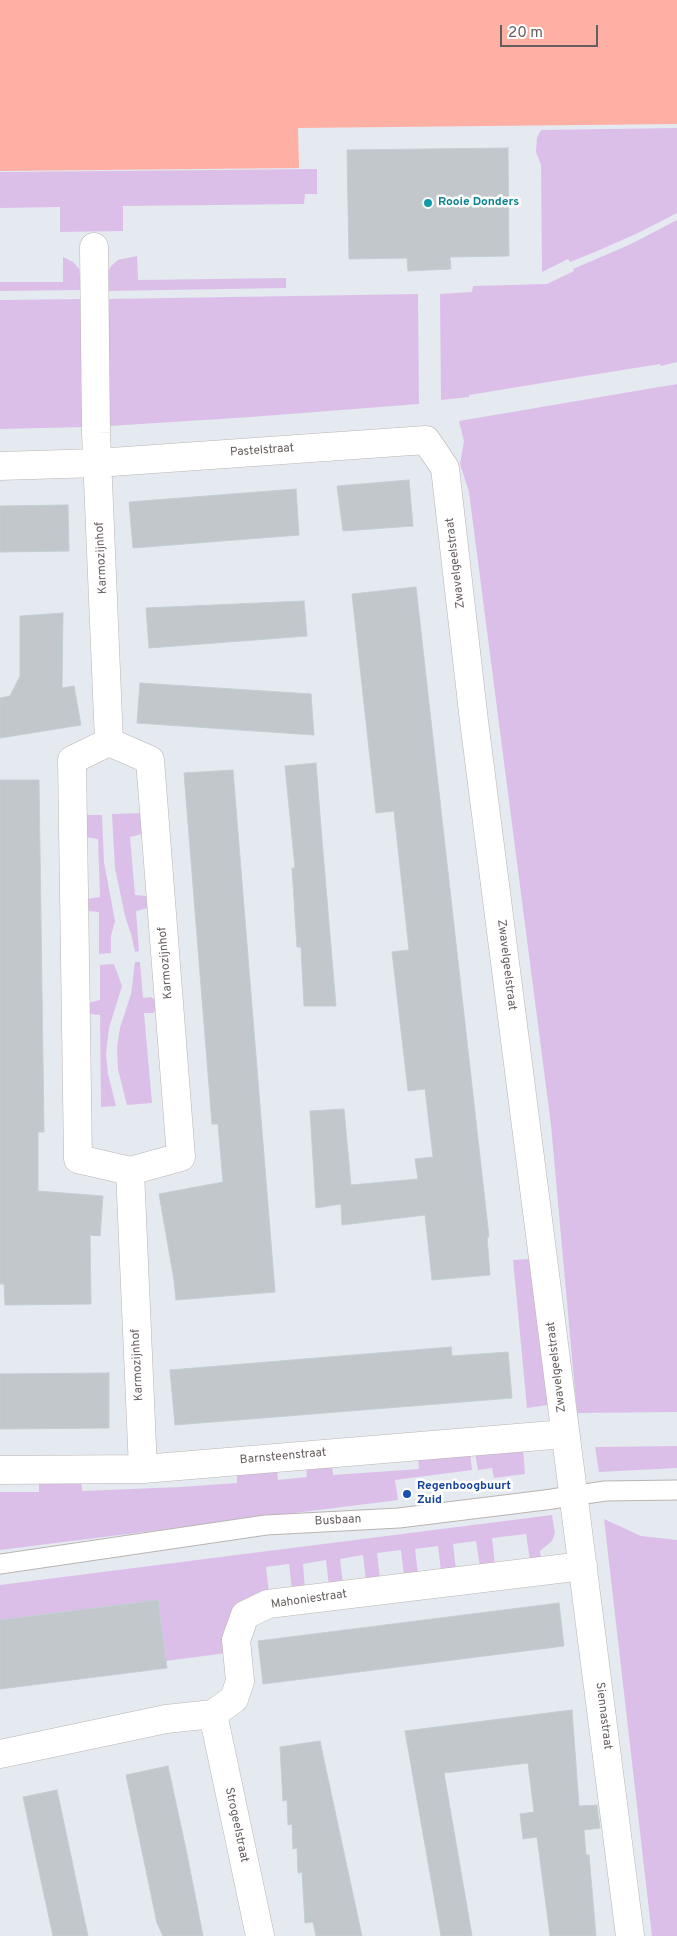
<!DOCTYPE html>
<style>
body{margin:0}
#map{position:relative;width:677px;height:1936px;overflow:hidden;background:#e4eaf0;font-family:Overpass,sans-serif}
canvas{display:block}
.scale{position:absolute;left:500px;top:25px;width:98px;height:22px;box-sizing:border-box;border:2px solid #665e5c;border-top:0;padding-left:6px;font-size:15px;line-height:18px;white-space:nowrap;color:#665e5c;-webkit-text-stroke:4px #fff;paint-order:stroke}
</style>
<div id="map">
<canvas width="677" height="1936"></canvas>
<div class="scale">20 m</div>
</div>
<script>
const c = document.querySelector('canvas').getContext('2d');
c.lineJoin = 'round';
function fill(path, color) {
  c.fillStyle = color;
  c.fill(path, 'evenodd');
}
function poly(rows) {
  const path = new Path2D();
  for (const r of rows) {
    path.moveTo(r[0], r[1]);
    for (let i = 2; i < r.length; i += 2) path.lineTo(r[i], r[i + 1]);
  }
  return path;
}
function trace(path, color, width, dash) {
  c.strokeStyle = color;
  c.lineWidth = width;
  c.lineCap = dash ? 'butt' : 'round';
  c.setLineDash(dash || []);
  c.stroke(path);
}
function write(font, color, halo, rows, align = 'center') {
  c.font = font + ' Overpass,sans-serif';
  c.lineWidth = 5;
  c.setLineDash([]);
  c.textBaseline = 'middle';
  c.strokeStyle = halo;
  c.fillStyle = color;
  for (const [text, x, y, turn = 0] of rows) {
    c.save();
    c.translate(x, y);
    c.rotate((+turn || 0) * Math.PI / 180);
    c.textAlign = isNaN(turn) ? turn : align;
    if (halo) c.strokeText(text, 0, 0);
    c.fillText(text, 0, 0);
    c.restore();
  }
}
const green = poly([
 [677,128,677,213,638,233,595,252,570,262,568,259,542,272,541,165,536,152,537,138,541,130],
 [317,169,317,194,305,194,304,204,123,206,123,231,60,232,60,207,0,208,0,172],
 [677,220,677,362,661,366,660,364,585,376,469,395,469,397,441,400,440,294,472,292,473,286,547,284,574,271,573,269,631,244],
 [137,256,138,280,286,278,286,288,107,291,108,272,111,266,118,260],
 [63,257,73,262,79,269,82,290,0,291,0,282,63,282],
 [418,294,419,404,251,417,109,426,107,299],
 [82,299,83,427,0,429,0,300],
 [677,384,677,1412,577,1413,551,1125,469,492,460,464,464,441,459,421],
 [142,813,142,834,130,837,135,895,146,896,148,899,148,908,136,911,139,951,135,952,131,934,125,916,115,868,112,814],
 [85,815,102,815,104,862,115,921,111,936,111,953,99,954,99,912,87,911,87,899,100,897,98,839,86,837],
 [135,962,140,962,143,998,151,997,155,1000,156,1010,153,1013,144,1013,152,1103,127,1105,118,1069,117,1047,120,1028,131,994],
 [114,964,122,986,109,1028,106,1054,108,1074,116,1106,101,1107,100,1015,89,1014,88,1003,100,1000,100,965],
 [530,1259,548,1405,527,1408,513,1260],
 [677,1446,677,1468,599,1472,595,1447],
 [523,1449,525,1474,494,1478,492,1468,478,1470,475,1453],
 [470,1453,472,1470,395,1480,398,1500,0,1550,0,1492,39,1492,39,1480,81,1480,82,1491,181,1487,237,1483,237,1472,277,1469,278,1480,307,1477,306,1466,332,1464,333,1475,419,1469,418,1457],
 [552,1515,555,1533,552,1541,540,1551,541,1559,530,1560,526,1534,492,1538,495,1564,480,1567,476,1541,453,1544,456,1570,441,1571,438,1546,415,1549,418,1574,404,1576,401,1550,377,1553,380,1579,366,1581,363,1555,340,1559,343,1584,329,1586,326,1560,303,1564,305,1589,292,1590,289,1564,266,1567,269,1593,250,1597,236,1609,228,1621,225,1630,224,1640,226,1653,166,1661,158,1600,0,1620,0,1585],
 [604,1519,641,1536,677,1540,677,1936,652,1936]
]);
const water = poly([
 [0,0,677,0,677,124,298,128,299,168,0,171]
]);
const building = poly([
 [508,148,509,256,450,257,451,269,408,271,407,258,349,259,347,150,508,148],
 [409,480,413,526,343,531,337,486,409,480],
 [296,489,299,535,133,548,129,502,296,489],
 [68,505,69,551,0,552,0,506,68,505],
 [416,587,489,1237,487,1237,490,1275,432,1280,425,1215,342,1225,341,1204,316,1208,310,1111,344,1109,351,1185,418,1179,415,1159,433,1157,425,1089,408,1091,392,952,409,950,397,839,394,811,376,813,352,594,416,587],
 [304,601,307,636,149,648,146,608,304,601],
 [63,613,62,688,74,686,81,725,0,738,0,698,10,696,20,676,20,616,63,613],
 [140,683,311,694,314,735,137,723,140,683],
 [316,763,321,828,336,1006,304,1006,301,947,297,947,292,868,295,868,285,766,316,763],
 [233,770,275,1292,176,1300,174,1280,159,1194,223,1182,218,1124,212,1124,184,773,233,770],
 [0,780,39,780,44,1132,38,1132,38,1191,103,1196,100,1236,90,1235,91,1304,5,1305,4,1284,0,1284,0,780],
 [451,1347,452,1356,508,1352,512,1398,175,1425,170,1370,451,1347],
 [109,1373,109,1428,0,1429,0,1374,109,1373],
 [158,1600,167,1668,0,1689,0,1620,158,1600],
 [559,1603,564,1646,263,1684,258,1641,559,1603],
 [572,1710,579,1806,597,1805,600,1828,584,1830,586,1855,589,1855,596,1936,550,1936,537,1837,523,1839,520,1814,534,1812,528,1763,444,1773,472,1936,441,1936,405,1731,572,1710],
 [320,1741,341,1839,362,1936,316,1936,313,1922,305,1923,302,1872,298,1873,297,1848,293,1849,292,1824,288,1825,287,1800,283,1801,280,1747,320,1741],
 [168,1766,187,1854,203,1936,163,1936,157,1923,126,1775,168,1766],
 [57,1790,79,1894,88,1936,53,1936,46,1904,23,1797,57,1790]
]);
const lane = poly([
 [0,1564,266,1525,399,1518,545,1500,605,1491,677,1490]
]);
const street = poly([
 [94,247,96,433,109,742],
 [0,466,97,463,426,440,445,468,474,721,630,1936],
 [109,742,150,760,181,1157,130,1171,78,1159,72,760,109,742],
 [130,1171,143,1469],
 [0,1470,143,1469,565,1434],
 [213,1714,260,1936],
 [0,1754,166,1719,213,1714,234,1699,240,1681,236,1640,245,1615,268,1604,583,1566]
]);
const markers = [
 [428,203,5,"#0f9aa8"],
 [407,1494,5,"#1a4fb4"]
];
const cultureNames = [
 ["Rooie Donders",438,203]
];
const streetNames = [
 ["Pastelstraat",262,451,-4],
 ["Karmozijnhof",102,558,-93],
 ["Zwavelgeelstraat",456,563,-97],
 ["Karmozijnhof",166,963,-95],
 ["Zwavelgeelstraat",506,965,83],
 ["Karmozijnhof",138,1365,-93],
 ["Zwavelgeelstraat",557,1367,-97],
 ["Barnsteenstraat",283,1457,-5],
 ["Busbaan",338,1521,-3],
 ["Mahoniestraat",309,1600,-8],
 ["Siennastraat",603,1716,83],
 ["Strogeelstraat",236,1825,78]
];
const transitNames = [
 ["Regenboogbuurt",417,1487],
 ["Zuid",417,1501]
];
fill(green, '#dcbfe9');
fill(water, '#ffb0a5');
fill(building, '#c1c7cb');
trace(building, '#c2ced5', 1);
trace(lane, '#bab4b2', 21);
trace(street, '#bab4b2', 29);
trace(lane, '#fff', 19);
trace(street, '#fff', 28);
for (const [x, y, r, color] of markers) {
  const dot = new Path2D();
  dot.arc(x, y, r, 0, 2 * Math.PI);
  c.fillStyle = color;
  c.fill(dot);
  trace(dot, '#fff', 2);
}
write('bold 12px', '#0d838f', '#fff', cultureNames, 'left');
write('12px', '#665e5c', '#fff', streetNames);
write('bold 12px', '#164399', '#fff', transitNames, 'left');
</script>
